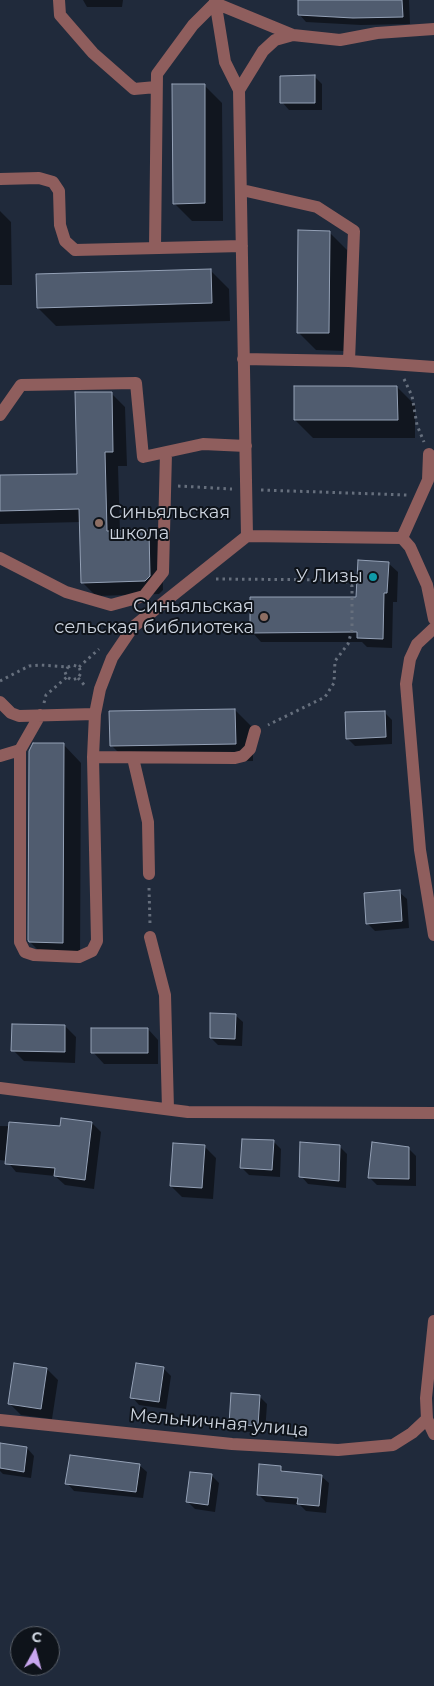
<!DOCTYPE html>
<meta charset="utf-8">
<style>
body{margin:0}
#map{position:relative;width:434px;height:1686px;overflow:hidden;background:#202a3b;font-family:Montserrat,sans-serif}
canvas{display:block}
.north{position:absolute;left:10px;top:1626px;width:50px;height:50px;box-sizing:border-box;background:#0e131a;border:1px solid #5a6069;border-radius:50%;rotate:7deg;font-size:14px;font-weight:700;line-height:20px;text-align:center;color:#cdd4df}
.north::after{content:'';display:block;margin:auto;width:18px;height:22px;background:#c8a6ef;clip-path:polygon(50% 0,100% 100%,50% 72%,0 100%)}
</style>
<div id="map">
<canvas width="434" height="1686"></canvas>
<div class="north">С</div>
</div>
<script>
const c = document.querySelector('canvas').getContext('2d');
c.lineJoin = 'round';
function fill(path, color) {
  c.fillStyle = color;
  c.fill(path, 'evenodd');
}
function poly(rows) {
  const path = new Path2D();
  for (const r of rows) {
    path.moveTo(r[0], r[1]);
    for (let i = 2; i < r.length; i += 2) path.lineTo(r[i], r[i + 1]);
  }
  return path;
}
function trace(path, color, width, dash) {
  c.strokeStyle = color;
  c.lineWidth = width;
  c.lineCap = dash ? 'butt' : 'round';
  c.setLineDash(dash || []);
  c.stroke(path);
}
function write(font, color, halo, rows, align = 'center') {
  c.font = font + ' Montserrat,sans-serif';
  c.lineWidth = 4;
  c.setLineDash([]);
  c.textBaseline = 'middle';
  c.strokeStyle = halo;
  c.fillStyle = color;
  for (const [text, x, y, turn = 0] of rows) {
    c.save();
    c.translate(x, y);
    c.rotate((+turn || 0) * Math.PI / 180);
    c.textAlign = isNaN(turn) ? turn : align;
    if (halo) c.strokeText(text, 0, 0);
    c.fillText(text, 0, 0);
    c.restore();
  }
}
const shadow = poly([
 [83,0,123,0,122,7,87,7],
 [300,0,409,0,410,24,361,25,306,22,299,14],
 [315,77,322,84,322,110,289,110,282,102],
 [204,85,222,103,223,221,192,221,174,203],
 [0,211,11,222,12,285,0,285],
 [329,232,347,250,346,351,316,350,298,332],
 [211,271,229,289,230,321,56,326,38,308],
 [397,387,415,405,415,438,313,438,295,420],
 [111,393,125,407,127,466,118,466,120,532,148,531,162,545,163,590,159,594,96,596,82,582,81,522,0,524,0,477,78,475],
 [388,563,398,572,397,602,393,602,392,648,367,647,362,642,261,642,252,632,357,598],
 [235,710,253,728,253,761,129,763,111,745],
 [384,712,392,720,392,744,355,746,347,738],
 [64,745,81,763,80,960,48,960,30,942],
 [399,892,407,899,409,928,375,931,367,923],
 [235,1015,243,1022,242,1046,218,1045,211,1038],
 [65,1026,76,1037,75,1063,24,1061,13,1050],
 [148,1029,158,1040,158,1064,104,1064,93,1052],
 [92,1123,101,1132,94,1189,65,1185,55,1176,16,1172,7,1161,0,1160,0,1126,61,1127],
 [274,1142,281,1149,280,1177,249,1175,241,1167],
 [339,1146,347,1154,346,1188,308,1184,301,1176],
 [205,1147,216,1158,213,1199,182,1197,171,1186],
 [408,1148,416,1156,416,1186,377,1185,370,1178],
 [163,1368,171,1376,166,1409,139,1405,132,1397],
 [47,1369,58,1380,52,1419,21,1415,10,1404],
 [259,1396,267,1404,265,1433,238,1431,231,1424],
 [0,1445,27,1448,34,1456,31,1478,3,1474,0,1471],
 [139,1465,147,1472,143,1498,74,1491,67,1483],
 [280,1467,285,1472,321,1476,329,1483,326,1513,306,1511,300,1505,266,1502,258,1494],
 [211,1475,219,1483,215,1512,195,1509,188,1502]
]);
const building = poly([
 [298,0,402,0,403,17,353,18,298,15,298,0],
 [315,75,315,103,280,103,280,76,315,75],
 [172,84,205,84,205,203,173,204,172,84],
 [298,230,330,231,329,333,297,333,298,230],
 [211,269,212,303,37,308,36,274,211,269],
 [294,386,397,386,398,420,294,420,294,386],
 [75,392,112,392,113,452,105,452,107,531,149,530,150,576,145,581,81,583,79,509,0,511,0,475,77,474,75,392],
 [358,560,389,562,387,593,384,593,383,639,357,638,357,632,250,633,250,597,356,597,358,560],
 [235,709,236,744,110,746,109,711,235,709],
 [385,711,386,737,346,739,345,712,385,711],
 [33,743,64,743,63,943,29,942,28,940,29,751,33,743],
 [400,890,402,921,366,924,364,893,400,890],
 [210,1013,236,1014,235,1039,210,1038,210,1013],
 [12,1024,65,1025,65,1052,11,1051,12,1024],
 [91,1028,148,1028,148,1053,91,1053,91,1028],
 [61,1118,92,1122,85,1180,54,1176,55,1168,5,1164,9,1122,60,1126,61,1118],
 [242,1139,274,1140,272,1170,240,1168,242,1139],
 [300,1142,340,1145,339,1181,299,1177,300,1142],
 [372,1142,409,1147,409,1179,368,1178,372,1142],
 [173,1143,205,1145,202,1188,170,1186,173,1143],
 [14,1363,47,1368,41,1409,8,1404,14,1363],
 [136,1363,164,1367,159,1402,130,1398,136,1363],
 [231,1393,260,1395,258,1426,229,1424,231,1393],
 [0,1443,27,1447,24,1472,0,1468,0,1443],
 [70,1455,140,1464,136,1492,65,1484,70,1455],
 [259,1464,281,1466,281,1471,322,1475,319,1506,297,1504,298,1498,257,1495,259,1464],
 [190,1472,212,1474,208,1505,186,1502,190,1472]
]);
const path = poly([
 [404,379,412,396,417,425,424,442],
 [178,486,232,489],
 [261,490,407,495],
 [216,579,344,580,352,586,352,630,348,644,335,661,334,683,325,697,268,725],
 [79,667,99,649],
 [78,678,86,687],
 [0,681,29,666,40,665,68,667,73,665,79,667,81,673,78,678,72,680,67,677,65,672,68,667],
 [44,703,46,695,67,677],
 [149,888,150,924]
]);
const minor = poly([
 [59,0,60,15,93,53,134,89,156,87],
 [215,0,225,62,239,90,247,536],
 [239,90,263,51,275,40,293,35,340,40,377,33,434,29],
 [0,179,39,178,53,182,59,191,60,225,65,241,75,250,242,246],
 [242,190,317,207,354,231,349,361],
 [155,248,157,74,193,25,215,3,293,35],
 [243,359,349,361,434,367],
 [0,415,21,385,136,383,143,457,203,444,246,446],
 [402,538,428,480,429,454],
 [0,558,66,592,111,605,144,596,163,572,166,453],
 [434,628,417,644,410,659,406,684,420,850,434,935],
 [0,702,11,713,19,716,95,714],
 [20,750,20,942,25,952,34,955,79,957,92,951,97,941,93,757,95,714,100,689,112,658,133,627,247,536,402,538,410,547,427,585,434,619],
 [0,756,20,750,40,715],
 [93,757,235,758,243,756,250,749,255,731],
 [133,758,148,822,149,874],
 [150,937,165,995,168,1109],
 [0,1088,188,1112,434,1113],
 [434,1321,426,1398,427,1419,434,1434],
 [0,1420,232,1444,338,1450,393,1445,412,1433,427,1419]
]);
const markers = [
 [99,523,5,"#8d6e63"],
 [373,577,5,"#0f9aa8"],
 [264,617,5,"#8d6e63"]
];
const poiNames = [
 ["Синьяльская",109,513,"left"],
 ["школа",109,534,"left"],
 ["У Лизы",363,577],
 ["Синьяльская",254,607],
 ["сельская библиотека",254,628]
];
const streetNames = [
 ["Мельничная улица",219,1423,5]
];
fill(shadow, '#0007');
fill(building, '#505c6f');
trace(building, '#94a1b6', 1);
trace(path, '#666f7d', 3, [2.5, 4]);
trace(minor, '#8f5e5d', 12);
for (const [x, y, r, color] of markers) {
  const dot = new Path2D();
  dot.arc(x, y, r, 0, 2 * Math.PI);
  c.fillStyle = color;
  c.fill(dot);
  trace(dot, '#0e131a', 2);
}
write('18px', '#cdd4df', '#0e131a', poiNames, 'right');
write('18px', '#cdd4df', '#0e131a', streetNames);
</script>
